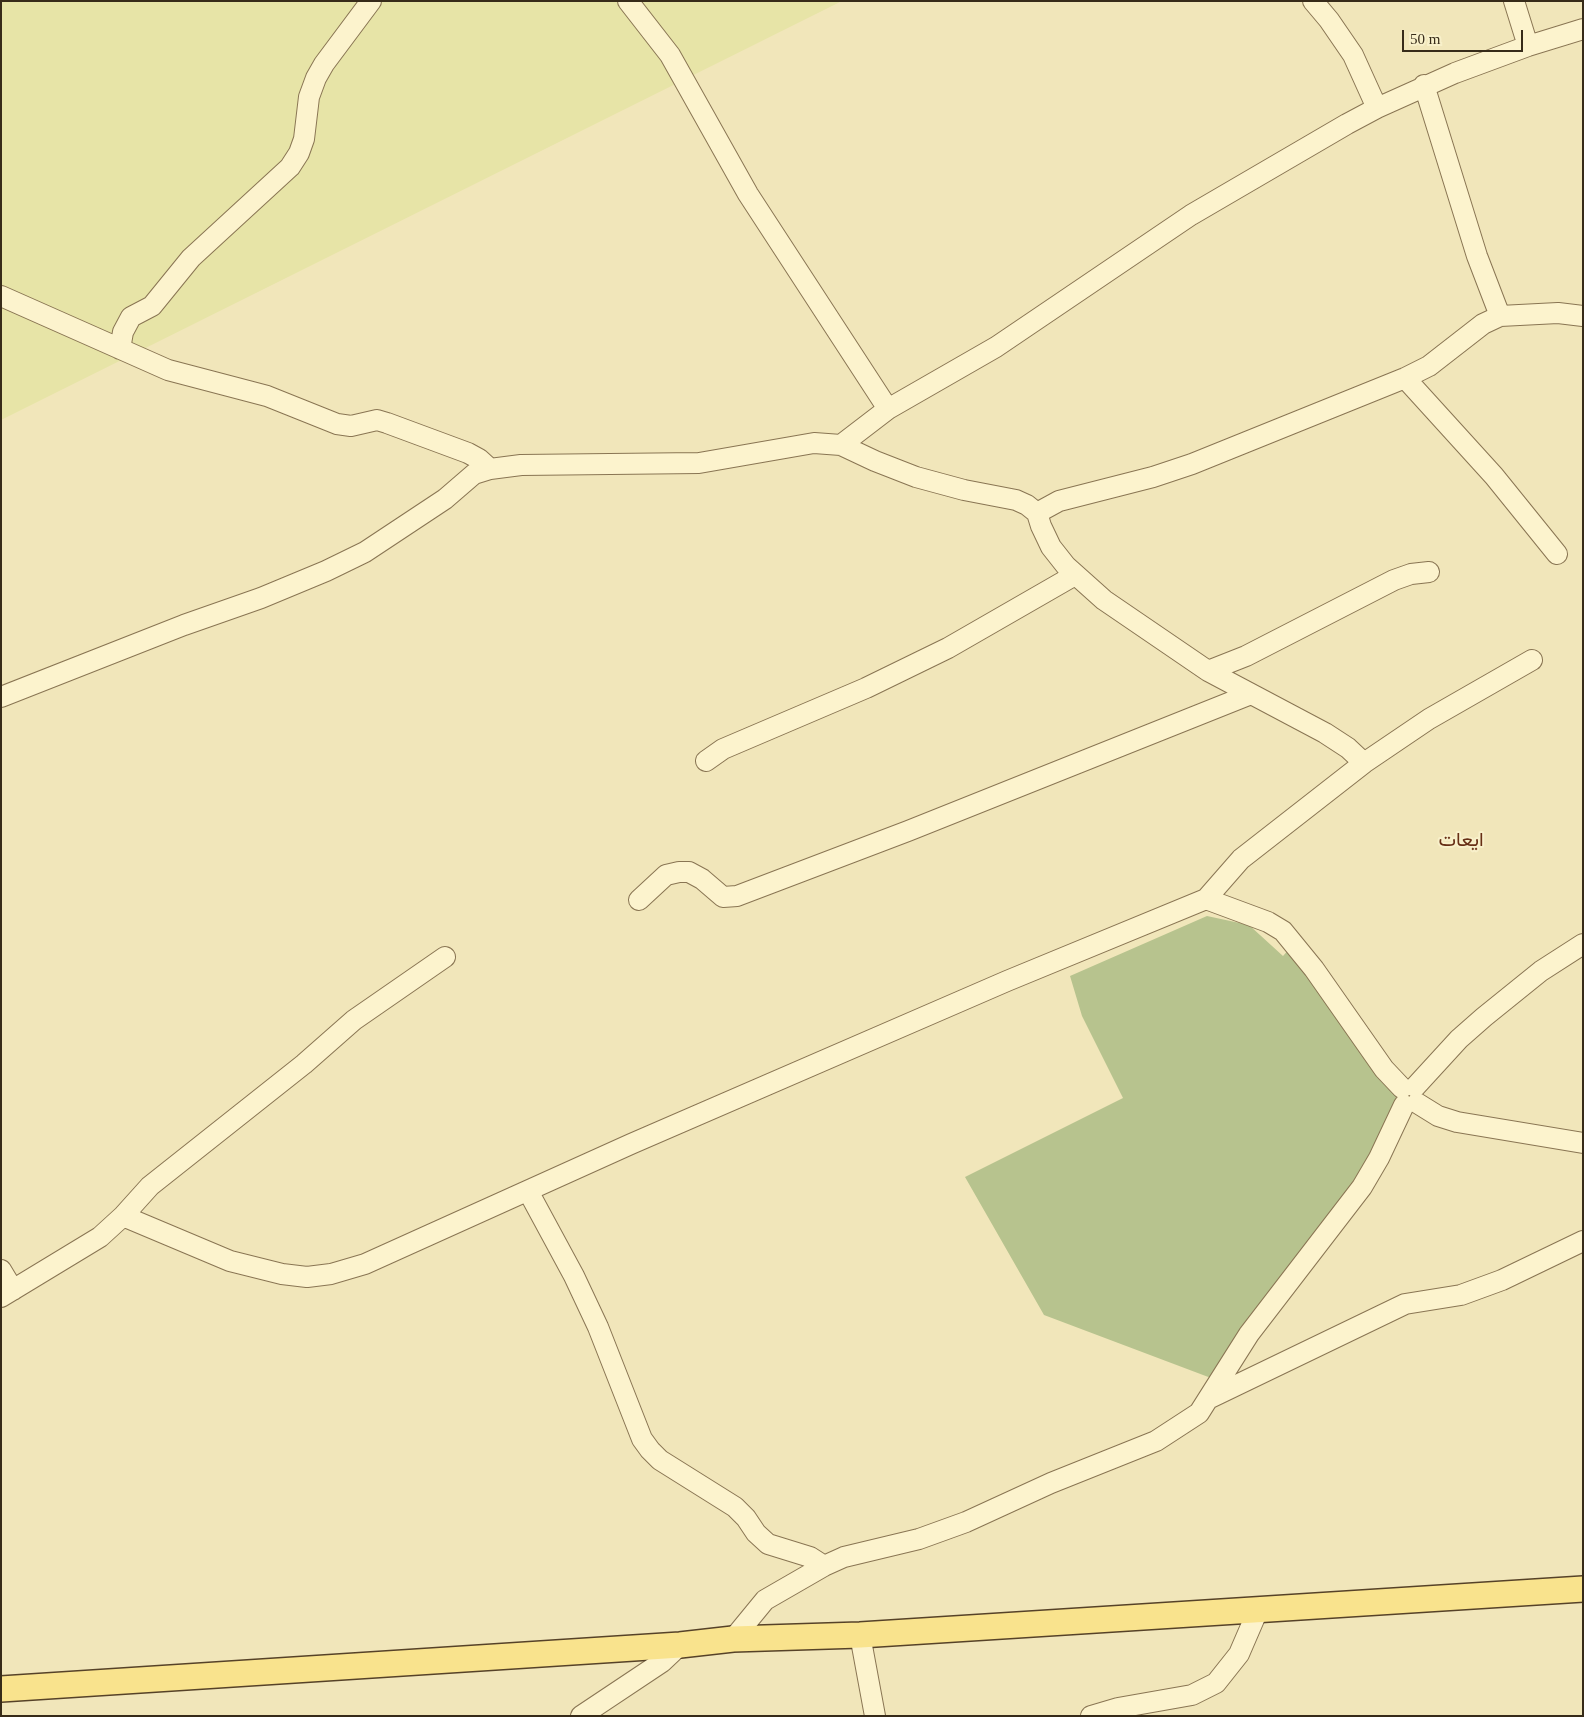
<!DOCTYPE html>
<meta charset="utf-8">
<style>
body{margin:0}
#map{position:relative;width:1584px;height:1717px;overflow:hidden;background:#f1e6ba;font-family:Georgia,serif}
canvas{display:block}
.frame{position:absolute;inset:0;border:2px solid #372b19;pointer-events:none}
.scale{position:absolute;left:1402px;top:30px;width:121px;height:22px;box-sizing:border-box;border:2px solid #372b19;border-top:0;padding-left:6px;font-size:15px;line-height:18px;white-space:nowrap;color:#372b19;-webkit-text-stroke:4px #f8f0ca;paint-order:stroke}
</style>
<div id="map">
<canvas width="1584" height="1717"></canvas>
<div class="frame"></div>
<div class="scale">50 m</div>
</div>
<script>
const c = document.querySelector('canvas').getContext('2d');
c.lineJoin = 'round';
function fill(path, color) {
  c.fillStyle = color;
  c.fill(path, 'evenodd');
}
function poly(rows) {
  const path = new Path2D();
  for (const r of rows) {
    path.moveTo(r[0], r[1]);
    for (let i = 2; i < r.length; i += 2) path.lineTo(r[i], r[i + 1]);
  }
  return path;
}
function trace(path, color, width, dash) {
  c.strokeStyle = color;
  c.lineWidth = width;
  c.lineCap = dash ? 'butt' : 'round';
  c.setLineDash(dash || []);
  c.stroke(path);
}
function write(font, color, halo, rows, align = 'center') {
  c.font = font + ' Georgia,Vazirmatn,serif';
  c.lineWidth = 4;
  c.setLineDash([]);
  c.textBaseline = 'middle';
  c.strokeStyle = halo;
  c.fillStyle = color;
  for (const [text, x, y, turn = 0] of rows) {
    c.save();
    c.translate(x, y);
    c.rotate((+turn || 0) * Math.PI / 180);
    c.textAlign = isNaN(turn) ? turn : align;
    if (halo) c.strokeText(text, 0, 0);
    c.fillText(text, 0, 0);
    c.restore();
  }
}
const farmland = poly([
 [1,1,842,1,1,420]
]);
const cemetery = poly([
 [1207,916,1249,925,1283,956,1291,947,1397,1095,1380,1154,1211,1378,1044,1315,965,1177,1123,1098,1082,1016,1070,976]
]);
const minor = poly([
 [628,1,670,55,748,194,888,409],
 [1313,1,1329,20,1353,55,1377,108],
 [1514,1,1528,46],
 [1424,85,1477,256,1500,316],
 [1,296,168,370,267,396,337,424,351,426,377,420,387,423,468,453,479,459,490,469],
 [120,349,123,332,131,317,152,306,191,258,290,167,299,153,304,139,309,97,316,78,324,64,371,1],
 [1405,378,1494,476,1557,554],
 [841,445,888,409,996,347,1191,215,1347,124,1377,108,1455,73,1528,46,1583,29],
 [1037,513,1059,501,1153,477,1192,464,1405,378,1429,366,1483,324,1500,316,1558,313,1583,316],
 [1208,671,1246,656,1394,580,1411,574,1429,572],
 [1,697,184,625,261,598,326,571,365,552,445,499,474,474,490,469,521,465,699,463,814,443,841,445,875,461,916,477,964,490,1016,500,1027,505,1037,513,1041,526,1051,547,1066,566,1104,600,1208,671,1325,733,1348,748,1364,763,1241,859,1206,899],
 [706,761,723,749,866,688,948,648,1075,575],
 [1364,763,1429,719,1532,660],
 [639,900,666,875,679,872,689,872,702,879,723,897,737,896,908,831,1251,694],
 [1415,1087,1459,1039,1484,1017,1541,971,1583,944],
 [1417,1103,1438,1116,1457,1122,1583,1143],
 [528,1191,574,1276,598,1327,642,1439,650,1450,660,1460,735,1507,746,1518,756,1533,768,1544,810,1557,824,1566],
 [123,1216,150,1186,304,1064,354,1020,445,957],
 [1,1270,13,1290],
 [1,1297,100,1237,123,1216,230,1261,282,1274,307,1277,331,1274,365,1264,631,1144,1007,981,1206,899,1268,922,1283,931,1314,969,1384,1069,1402,1088],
 [1210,1398,1405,1304,1461,1295,1502,1280,1583,1241],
 [860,1635,875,1716],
 [733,1639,765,1600,824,1566,844,1557,919,1539,966,1522,1051,1483,1156,1441,1199,1413,1249,1334,1362,1187,1379,1158,1404,1105],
 [581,1716,662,1662,680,1645],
 [1091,1716,1118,1708,1192,1695,1216,1683,1239,1654,1258,1610]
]);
const major = poly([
 [1,1689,680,1645,733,1639,860,1635,1583,1589]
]);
const quarterNames = [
 ["ايعات",1461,843]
];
fill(farmland, '#e7e4a7');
fill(cemetery, '#b7c38e');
trace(minor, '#897553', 22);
trace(major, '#564228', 28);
trace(minor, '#fcf3cd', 20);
trace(major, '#f9e38d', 25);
write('20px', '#672f15', '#f8f0ca', quarterNames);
</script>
